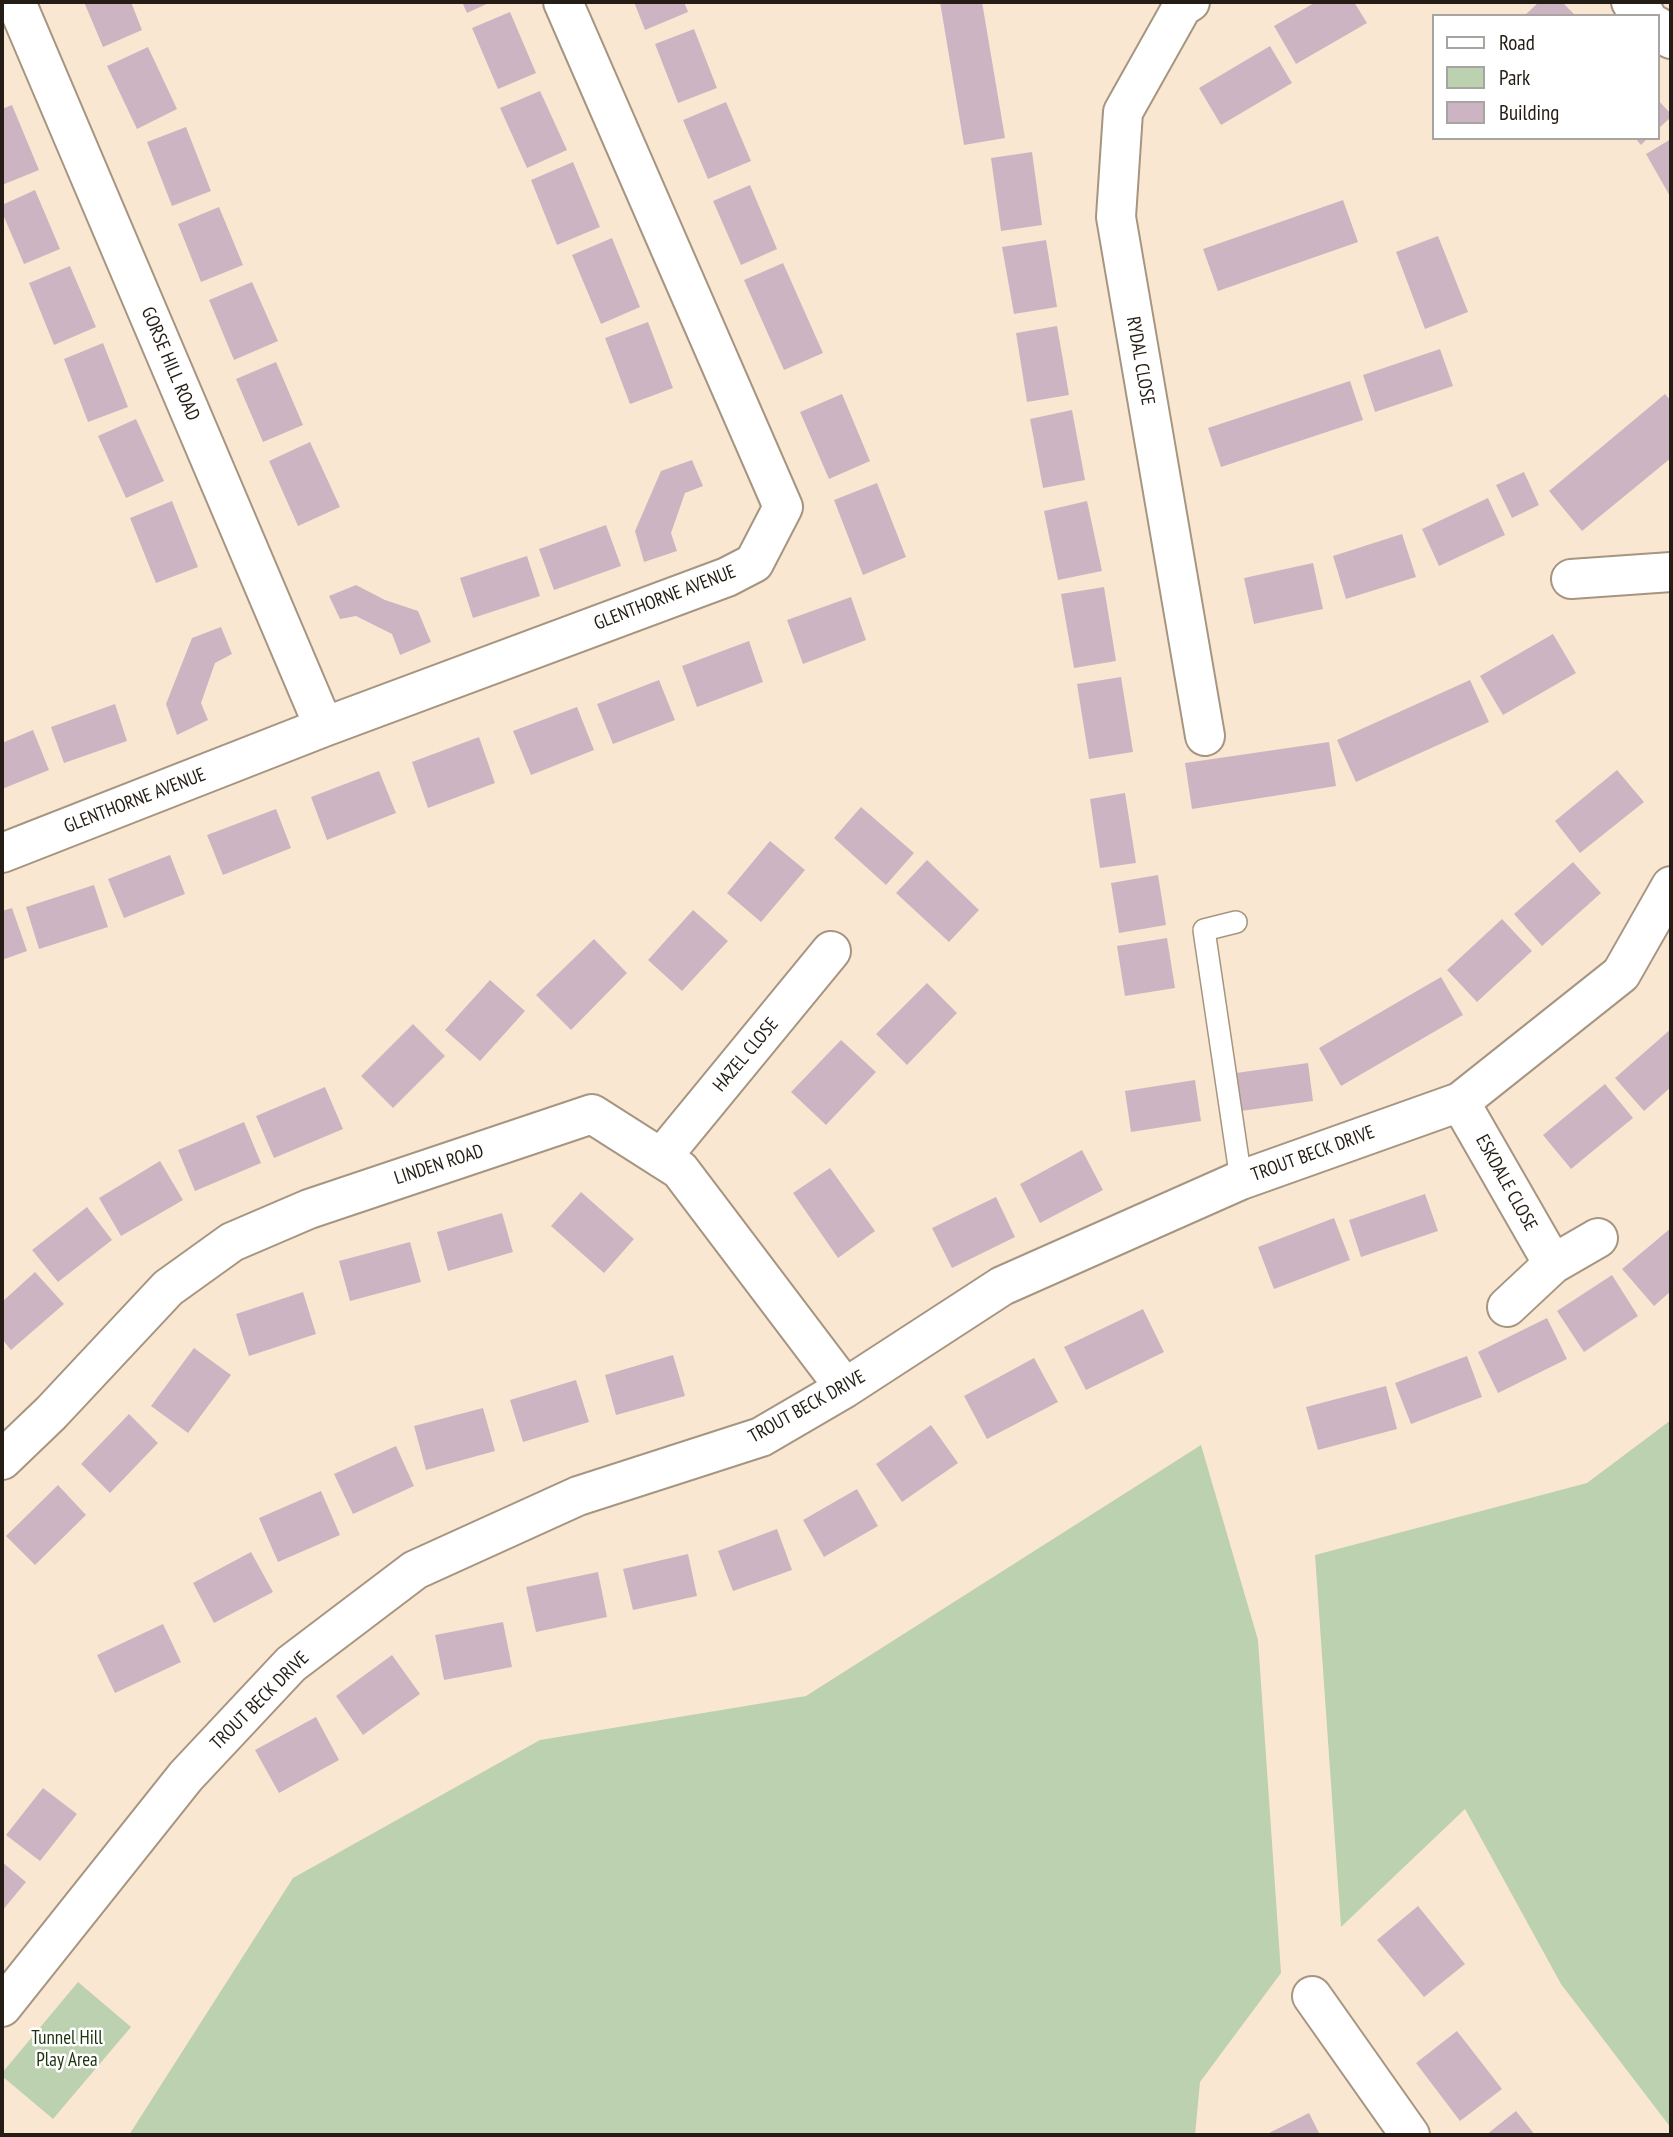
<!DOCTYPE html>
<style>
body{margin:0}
#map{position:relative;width:1673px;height:2137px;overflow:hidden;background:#fae7d2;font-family:"PT Sans Narrow",sans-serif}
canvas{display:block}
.frame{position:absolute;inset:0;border:4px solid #241d15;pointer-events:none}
.legend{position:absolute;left:1432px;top:14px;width:228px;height:126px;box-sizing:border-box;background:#fff;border:2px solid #a7a5a1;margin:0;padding:9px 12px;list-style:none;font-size:21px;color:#241d15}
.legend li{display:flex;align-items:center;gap:14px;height:35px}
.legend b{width:35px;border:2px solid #a7a5a1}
</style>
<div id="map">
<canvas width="1673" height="2137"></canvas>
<div class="frame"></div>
<ul class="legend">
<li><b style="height:9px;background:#fff"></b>Road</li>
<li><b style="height:19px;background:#bcd1af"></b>Park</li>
<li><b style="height:19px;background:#cdb4c2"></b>Building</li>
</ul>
</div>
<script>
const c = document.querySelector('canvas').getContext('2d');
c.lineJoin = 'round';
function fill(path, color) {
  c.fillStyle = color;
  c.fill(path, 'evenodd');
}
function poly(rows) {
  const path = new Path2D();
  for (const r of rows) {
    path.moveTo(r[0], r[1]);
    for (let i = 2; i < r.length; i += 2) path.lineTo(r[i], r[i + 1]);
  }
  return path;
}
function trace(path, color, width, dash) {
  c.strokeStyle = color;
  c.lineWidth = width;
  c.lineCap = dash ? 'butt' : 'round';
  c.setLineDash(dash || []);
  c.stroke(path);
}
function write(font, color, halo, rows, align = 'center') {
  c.font = font + ' "PT Sans Narrow",sans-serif';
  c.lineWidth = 5;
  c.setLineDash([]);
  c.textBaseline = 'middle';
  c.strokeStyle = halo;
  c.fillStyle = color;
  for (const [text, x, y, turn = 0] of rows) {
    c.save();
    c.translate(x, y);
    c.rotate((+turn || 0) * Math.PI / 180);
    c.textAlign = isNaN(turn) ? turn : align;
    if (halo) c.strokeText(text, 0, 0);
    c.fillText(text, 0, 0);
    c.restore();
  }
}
const green = poly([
 [1671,1420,1671,2128,1561,1984,1465,1809,1341,1927,1315,1555,1587,1483],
 [1201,1445,1258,1640,1281,1973,1200,2082,1195,2135,129,2135,293,1878,540,1740,806,1696],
 [78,1982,131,2027,53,2119,2,2076,2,2073]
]);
const building = poly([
 [84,2,131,2,142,30,103,47],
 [462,2,491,2,467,13],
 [634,2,684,2,688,12,645,30],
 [940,2,982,2,1005,138,964,145],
 [1316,2,1354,2,1367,23,1296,64,1274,26],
 [1539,2,1562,2,1576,16,1524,16],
 [510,12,536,73,498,89,472,28],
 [694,29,717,88,678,103,655,44],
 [1270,46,1292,83,1221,125,1199,88],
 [148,47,177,109,137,129,107,66],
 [540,91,567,150,527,168,500,108],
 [1657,99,1671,114,1671,117,1657,130],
 [726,102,751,161,708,179,683,120],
 [12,105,39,170,2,185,2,109],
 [186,127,211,191,172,206,147,142],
 [1635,138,1648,138,1641,145],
 [1671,139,1671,198,1646,154],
 [1032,152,1042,225,1001,231,991,158],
 [573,162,600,227,557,245,531,180],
 [750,185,777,249,741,265,713,201],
 [35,190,60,249,24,264,2,212,2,205],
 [1343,200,1358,242,1218,291,1203,249],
 [219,207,243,265,201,282,178,224],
 [1438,236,1468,312,1425,329,1396,252],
 [612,238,640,307,601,324,572,255],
 [1046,240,1057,307,1014,314,1002,247],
 [783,263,823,353,784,370,744,280],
 [70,266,96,327,54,345,29,283],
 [252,282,278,341,234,360,209,300],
 [648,322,673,388,630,404,605,338],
 [1057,326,1069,395,1027,402,1016,333],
 [103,343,128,407,88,422,64,359],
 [1440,349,1453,386,1375,412,1363,375],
 [276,362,303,425,263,442,236,379],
 [1350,381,1363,420,1221,467,1208,428],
 [842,394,870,461,829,479,800,412],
 [1665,394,1671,401,1671,458,1582,531,1549,491],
 [1072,410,1085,480,1043,488,1030,419],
 [136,419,164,481,126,498,98,436],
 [310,442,340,507,298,526,269,461],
 [692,460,703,486,685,493,671,533,677,551,644,562,635,531,661,471],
 [1524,472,1539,505,1512,518,1496,485],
 [877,483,906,557,863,575,834,500],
 [1488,498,1505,535,1439,566,1422,529],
 [172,501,198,567,156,583,130,518],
 [1087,501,1102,571,1058,580,1044,511],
 [606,525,621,566,554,590,539,549],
 [1402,534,1416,577,1346,599,1333,556],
 [527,556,540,596,473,618,460,578],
 [1313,563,1323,609,1254,624,1244,578],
 [356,585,385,600,418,611,431,642,400,655,392,634,356,616,340,619,329,596],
 [1104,587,1116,661,1074,668,1061,594],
 [851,597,866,640,803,664,787,620],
 [221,627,232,654,215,663,201,703,208,720,177,735,166,704,192,638],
 [1553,634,1576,673,1503,715,1480,676],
 [749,641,763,682,697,707,682,666],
 [1121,677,1133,752,1089,759,1077,684],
 [659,680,675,720,613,744,597,704],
 [1470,680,1489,722,1356,782,1337,740],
 [115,704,127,741,64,763,51,727],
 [577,707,594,750,531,775,513,731],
 [33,730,49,770,2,789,2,743],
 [479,737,495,783,428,808,412,762],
 [1329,742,1336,786,1192,809,1185,763],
 [1617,770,1644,802,1580,853,1555,821],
 [379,771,396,813,327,840,311,797],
 [1125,793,1136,863,1100,868,1090,799],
 [861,807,914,853,886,885,834,838],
 [276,809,291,848,223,875,207,835],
 [770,841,805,870,761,922,727,893],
 [170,855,185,894,124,918,108,879],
 [927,860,979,910,949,942,896,893],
 [1573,862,1601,893,1542,946,1514,914],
 [1158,875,1166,925,1119,933,1111,883],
 [94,885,108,927,39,949,26,907],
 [12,908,27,951,2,960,2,911],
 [693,910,728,941,682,991,648,960],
 [1502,919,1532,951,1477,1002,1447,970],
 [1167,938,1175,988,1125,996,1117,946],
 [594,939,627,973,571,1030,536,995],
 [1441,977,1463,1015,1341,1086,1319,1048],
 [490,980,525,1011,480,1061,445,1030],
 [927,983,957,1013,907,1065,876,1034],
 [413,1024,445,1056,393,1108,361,1076],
 [1671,1029,1671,1087,1644,1111,1615,1078],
 [841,1040,876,1072,826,1125,791,1092],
 [1308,1063,1313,1101,1241,1111,1236,1073],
 [1195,1080,1201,1121,1131,1132,1125,1091],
 [1605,1084,1633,1118,1571,1169,1543,1135],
 [325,1087,343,1129,274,1158,256,1116],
 [244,1122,261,1163,195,1191,178,1150],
 [1082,1150,1103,1190,1040,1223,1020,1184],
 [160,1161,183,1200,121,1236,99,1198],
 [830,1168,875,1231,838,1258,793,1193],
 [581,1192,634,1239,604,1273,551,1226],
 [1425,1194,1438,1231,1361,1257,1349,1220],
 [996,1197,1015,1237,952,1268,932,1228],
 [87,1207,112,1240,58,1282,32,1250],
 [502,1213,513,1252,448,1271,437,1232],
 [1334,1218,1350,1260,1274,1289,1258,1247],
 [1671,1228,1671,1291,1654,1306,1622,1269],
 [410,1242,421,1282,350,1301,339,1261],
 [35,1272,64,1304,11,1350,2,1339,2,1302],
 [1612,1275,1638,1316,1584,1352,1557,1311],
 [303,1292,316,1334,249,1356,236,1314],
 [1143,1309,1164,1352,1086,1390,1064,1347],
 [1547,1318,1567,1359,1498,1393,1478,1352],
 [194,1348,231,1375,188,1433,151,1406],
 [673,1355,685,1396,616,1415,605,1375],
 [1467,1356,1482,1397,1411,1424,1395,1383],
 [1034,1358,1058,1402,987,1439,964,1396],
 [576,1380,589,1422,523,1442,510,1400],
 [1386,1386,1397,1429,1318,1450,1306,1407],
 [483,1408,495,1451,426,1470,414,1426],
 [129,1414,158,1443,110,1493,81,1464],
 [931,1425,958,1463,902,1502,876,1464],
 [396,1446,414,1486,353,1514,334,1474],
 [58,1485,86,1515,35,1565,6,1536],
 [857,1489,878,1526,824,1557,803,1520],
 [321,1491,340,1535,278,1562,259,1518],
 [777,1529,792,1570,733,1591,718,1551],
 [251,1552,273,1592,214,1623,193,1583],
 [688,1554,697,1596,633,1610,623,1569],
 [598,1572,607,1617,536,1632,526,1587],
 [503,1622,512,1667,444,1680,435,1635],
 [163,1624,181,1662,115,1693,97,1655],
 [392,1655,420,1694,363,1735,336,1696],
 [316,1717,339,1760,279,1793,255,1750],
 [43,1788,77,1814,40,1861,6,1835],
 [2,1862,26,1882,2,1911],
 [1418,1906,1465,1964,1424,1997,1377,1940],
 [1457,2031,1502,2089,1460,2121,1416,2063],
 [1516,2111,1535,2135,1486,2135],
 [1309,2113,1320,2135,1265,2135]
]);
const lane = poly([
 [1236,922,1204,930,1241,1180]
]);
const street = poly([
 [16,2,324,727],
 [1190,2,1182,7,1123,112,1116,217,1205,736],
 [1631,2,1646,16],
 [1657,26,1671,39],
 [1571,579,1671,572],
 [2,853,324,727,727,577,754,563,783,507,563,2],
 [1460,1102,1553,1264],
 [661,1158,831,951],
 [1507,1307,1553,1264,1598,1238],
 [2,1460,51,1413,168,1288,232,1242,309,1209,592,1114,680,1170,845,1388],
 [1312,1996,1410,2135],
 [2,2007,186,1776,291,1664,415,1570,578,1496,761,1437,845,1388,1002,1286,1241,1180,1460,1102,1621,974,1671,886]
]);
const streetNames = [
 ["RYDAL CLOSE",1140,361,80],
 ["GORSE HILL ROAD",170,364,67],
 ["GLENTHORNE AVENUE",665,598,-21],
 ["GLENTHORNE AVENUE",135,801,-21],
 ["HAZEL CLOSE",746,1055,-50],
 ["TROUT BECK DRIVE",1313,1154,-20],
 ["LINDEN ROAD",439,1165,-18],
 ["ESKDALE CLOSE",1506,1183,61],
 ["TROUT BECK DRIVE",807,1407,-29],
 ["TROUT BECK DRIVE",260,1701,-45]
];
const parkNames = [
 ["Tunnel Hill",67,2039],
 ["Play Area",67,2061]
];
fill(green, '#bcd1af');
fill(building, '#cdb4c2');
trace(lane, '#a69581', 24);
trace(street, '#a69581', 42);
trace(lane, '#fff', 21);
trace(street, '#fff', 38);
write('19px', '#241d15', '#fff', streetNames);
write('19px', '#1e330d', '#fff', parkNames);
</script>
